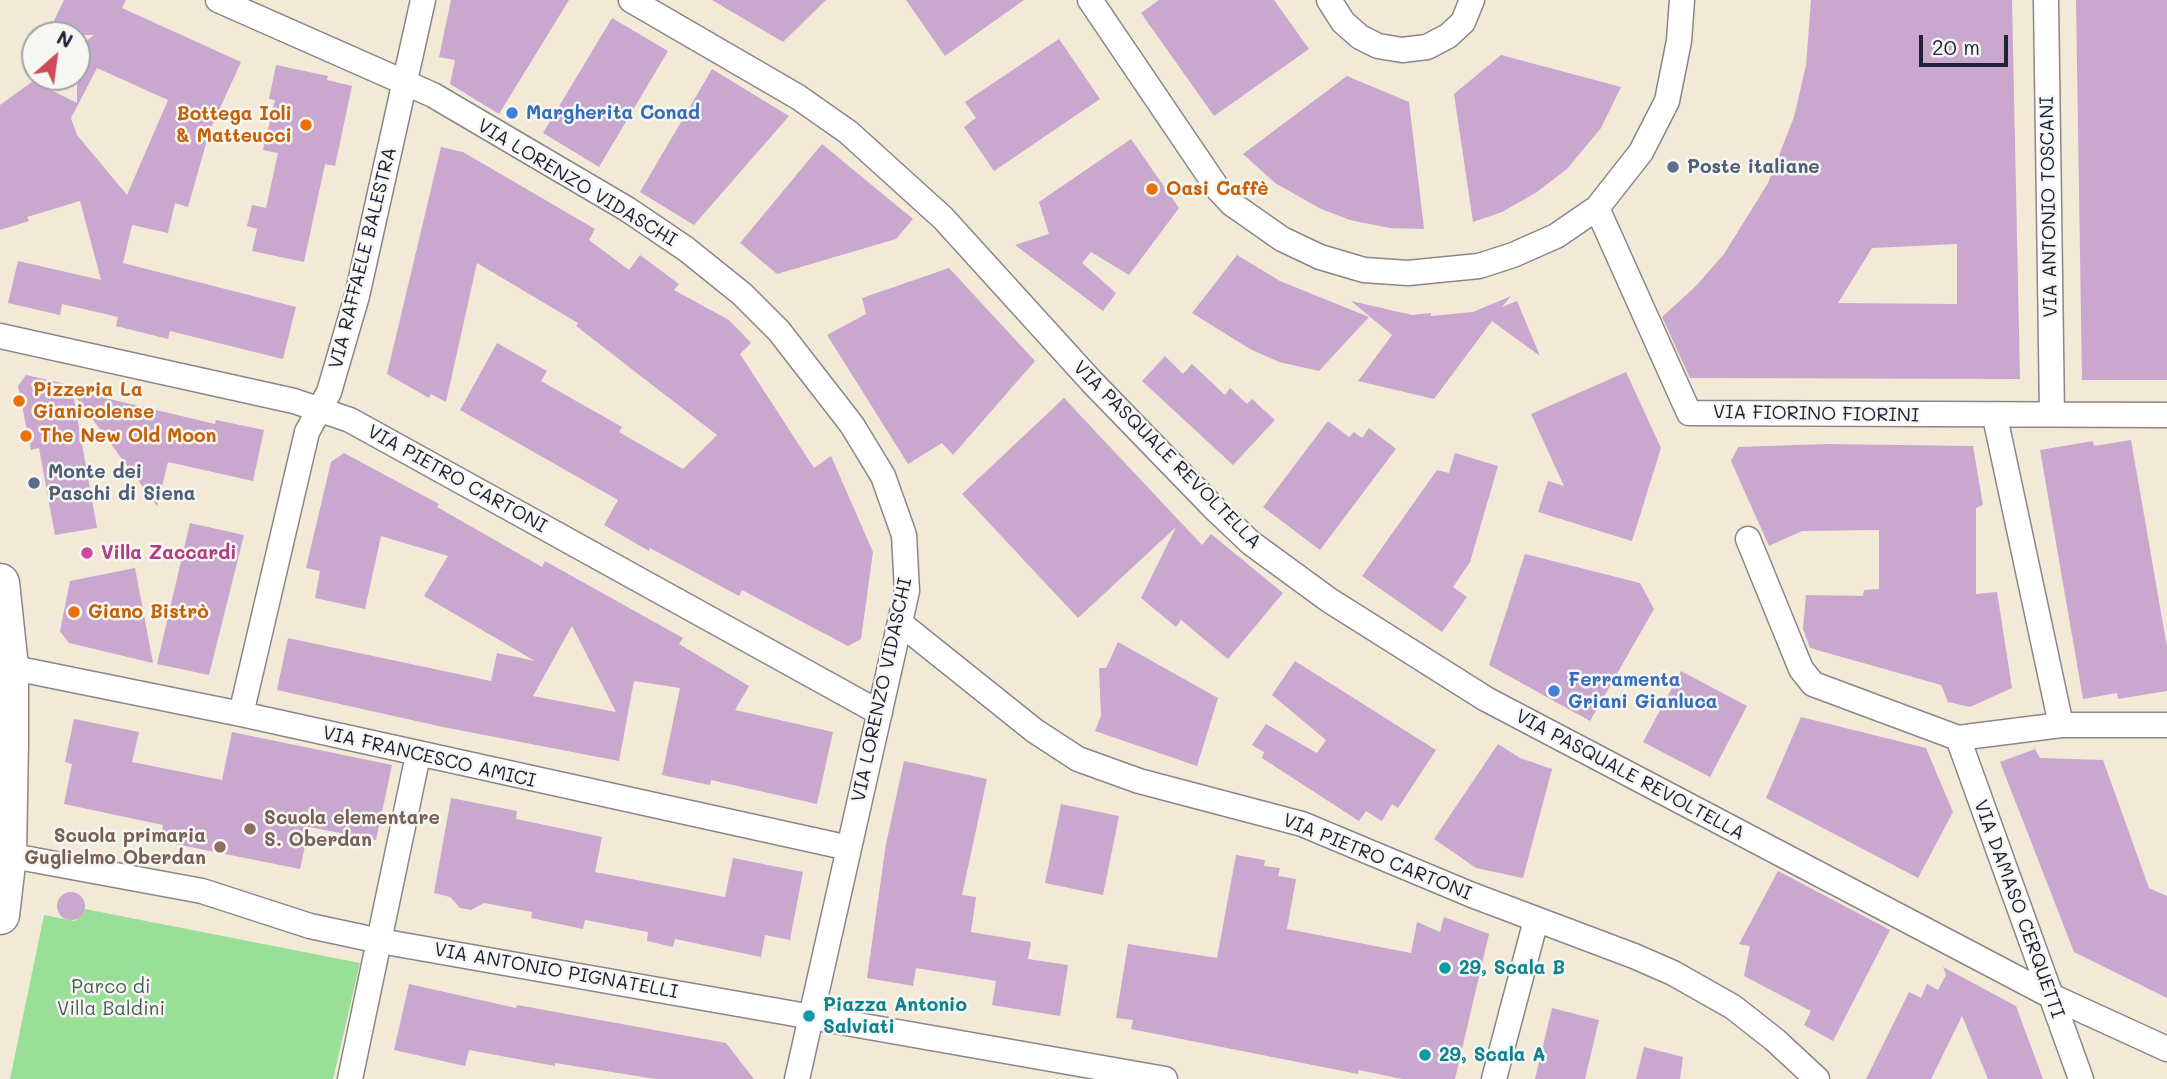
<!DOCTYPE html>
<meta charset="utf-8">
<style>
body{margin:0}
#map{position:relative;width:2167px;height:1079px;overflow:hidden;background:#f2ead7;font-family:Mali,sans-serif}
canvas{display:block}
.north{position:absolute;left:21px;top:21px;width:70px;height:70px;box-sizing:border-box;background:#f6f6f2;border:2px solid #a1a1a9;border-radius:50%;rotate:28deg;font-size:19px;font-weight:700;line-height:28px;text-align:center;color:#22223b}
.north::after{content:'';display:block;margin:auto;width:24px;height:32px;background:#d1495b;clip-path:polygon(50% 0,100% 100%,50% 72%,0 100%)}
.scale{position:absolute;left:1919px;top:35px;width:89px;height:32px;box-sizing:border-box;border:4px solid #22223b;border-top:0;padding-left:9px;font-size:21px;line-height:24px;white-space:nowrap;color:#22223b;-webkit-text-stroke:5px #f6f6f2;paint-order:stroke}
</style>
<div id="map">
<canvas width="2167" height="1079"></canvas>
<div class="north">N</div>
<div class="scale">20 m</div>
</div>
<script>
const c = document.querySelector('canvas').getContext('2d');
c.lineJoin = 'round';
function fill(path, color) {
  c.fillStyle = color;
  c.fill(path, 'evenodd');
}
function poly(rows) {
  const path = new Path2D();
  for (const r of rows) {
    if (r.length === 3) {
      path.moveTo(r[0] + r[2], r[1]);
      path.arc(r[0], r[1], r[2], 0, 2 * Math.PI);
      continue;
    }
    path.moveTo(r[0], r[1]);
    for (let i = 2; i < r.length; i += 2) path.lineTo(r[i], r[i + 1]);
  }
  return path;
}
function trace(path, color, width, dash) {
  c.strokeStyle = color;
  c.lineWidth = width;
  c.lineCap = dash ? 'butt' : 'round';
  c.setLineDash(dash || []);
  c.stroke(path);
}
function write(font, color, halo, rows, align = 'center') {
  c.font = font + ' Mali,sans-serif';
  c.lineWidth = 5;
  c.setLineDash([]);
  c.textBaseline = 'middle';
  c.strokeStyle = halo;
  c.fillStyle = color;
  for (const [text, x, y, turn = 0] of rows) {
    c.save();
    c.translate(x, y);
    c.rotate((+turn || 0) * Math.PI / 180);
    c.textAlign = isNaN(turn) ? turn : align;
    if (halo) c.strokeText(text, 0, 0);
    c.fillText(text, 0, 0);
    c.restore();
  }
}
const green = poly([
 [85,909,360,963,333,1079,10,1079,44,915,75,921]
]);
const building = poly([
 [64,0,126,0,122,8,241,62,210,130,188,207,175,203,168,233,132,225,123,263,296,307,283,359,170,331,168,339,116,326,118,317,62,304,60,315,8,303,18,261,101,280,80,201,27,217,29,221,0,230,0,105,33,81,77,103,77,48,94,35,47,35],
 [97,68,168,100,127,195,77,135,71,118],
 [451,0,569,0,499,114,450,84,455,60,439,57],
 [712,0,826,0,783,42],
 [906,0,1024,0,945,56],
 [1159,0,1274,0,1309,49,1214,116,1141,13],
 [1811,0,2012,0,2020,379,1690,378,1662,317,1696,286,1724,254,1768,183,1794,117,1806,65],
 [1957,244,1957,304,1838,303,1872,248],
 [2076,0,2167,0,2167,380,2082,380],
 [612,18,668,51,599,167,543,133],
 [1059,39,1100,99,994,171,964,127,976,118,965,102],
 [1501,55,1621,87,1601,128,1567,169,1537,192,1502,212,1473,222,1454,94],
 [276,65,328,76,327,80,352,86,335,166,325,164,304,262,252,251,257,229,247,226,252,205,266,208,278,153,263,150,275,100,269,99],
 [712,69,789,116,694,225,640,192],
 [1347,76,1409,102,1424,229,1389,228,1350,220,1321,209,1275,183,1243,154],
 [1131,139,1179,208,1129,275,1091,252,1082,263,1116,293,1103,311,1015,245,1049,234,1039,202],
 [822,144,913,219,896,239,777,274,740,243],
 [441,147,463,152,595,229,589,240,629,270,640,255,679,284,674,290,729,320,751,343,740,354,814,468,831,456,873,552,861,639,848,646,742,590,739,596,650,548,649,551,604,525,618,500,460,410,497,343,547,371,541,381,622,427,619,432,683,469,717,435,576,326,578,323,477,263,446,402,431,394,429,398,387,374],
 [1237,255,1280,281,1369,317,1319,371,1279,362,1250,349,1192,313],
 [949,268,1035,361,953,455,942,443,908,464,827,335,866,314,862,298],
 [1511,296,1502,307,1517,301,1540,356,1492,321,1434,399,1358,381,1392,335,1351,301,1412,315,1431,313,1431,316,1473,312],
 [1165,356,1183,374,1192,364,1225,395,1230,388,1247,404,1252,399,1275,420,1233,465,1142,381],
 [1626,372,1661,448,1632,541,1538,512,1548,481,1564,486,1531,414],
 [26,375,71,385,72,390,215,424,216,420,264,430,253,481,168,462,157,506,73,393,97,528,55,535,39,448,31,450,18,386],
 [1064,398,1202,545,1211,534,1283,593,1228,659,1181,620,1176,627,1141,598,1176,527,1078,618,962,494],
 [1328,421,1349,437,1354,432,1362,438,1369,428,1396,449,1320,550,1263,507],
 [2131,440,2167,647,2167,691,2118,699,2117,693,2083,699,2040,450,2093,441,2094,446],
 [1827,444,1973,446,1983,505,1976,508,1976,594,1997,592,2012,688,1970,707,1948,702,1941,685,1810,648,1803,629,1806,595,1863,596,1864,590,1879,589,1879,530,1802,531,1769,546,1731,461,1738,447],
 [344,453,439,504,437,507,542,567,545,561,683,638,679,644,749,686,735,710,833,732,817,804,711,780,710,785,662,775,680,688,634,681,619,761,443,727,277,690,288,638,491,681,497,653,535,661,424,596,448,556,381,536,365,609,315,598,320,571,306,568,331,462],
 [572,626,616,712,533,696],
 [1455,453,1498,466,1470,562,1453,587,1467,597,1442,632,1362,576,1437,470,1449,473],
 [190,523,244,535,209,675,157,664],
 [1525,554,1640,583,1654,609,1590,721,1489,665],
 [135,568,153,663,69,643,60,631,70,581],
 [1118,642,1218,698,1197,766,1095,731,1101,716,1099,668,1106,668],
 [1295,661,1436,750,1398,808,1392,804,1382,821,1366,811,1359,821,1262,758,1264,752,1252,745,1266,724,1317,753,1326,740,1272,695],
 [1681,671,1747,706,1710,777,1643,742],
 [1801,717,1926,748,1953,812,1918,878,1766,798],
 [74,719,139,732,132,762,222,780,232,732,392,765,376,840,309,827,300,869,160,841,163,825,64,804,72,764,65,762],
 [1498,744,1520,758,1552,769,1523,878,1476,868,1434,839],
 [2035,749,2040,758,2103,760,2149,888,2167,896,2167,998,2074,952,2000,762],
 [904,761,987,779,962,895,976,897,971,932,1031,942,1028,959,1068,965,1060,1016,992,1005,996,981,916,968,913,986,867,978,886,844],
 [451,798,517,811,516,819,602,837,595,872,725,897,733,858,803,872,790,940,765,935,761,957,675,939,673,947,647,941,648,932,585,920,583,929,531,918,532,912,484,903,471,910,460,908,450,897,434,893],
 [1061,804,1119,816,1103,895,1045,883],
 [1236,855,1265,860,1264,866,1280,868,1278,876,1296,879,1287,929,1411,953,1417,922,1440,932,1444,917,1489,934,1455,1079,1402,1079,1359,1070,1358,1074,1131,1029,1133,1020,1116,1018,1128,944,1217,958],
 [1778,871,1890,930,1833,1041,1804,1025,1811,1011,1744,976,1750,946,1739,944],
 [71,906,14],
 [1943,967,2016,1006,2043,1079,1988,1079,1962,1016,1931,1079,1866,1079,1909,992,1921,998,1927,984,1938,990,1946,975],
 [409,984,516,1008,517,1005,726,1043,754,1079,656,1079,555,1063,555,1066,469,1050,465,1066,394,1050],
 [1552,1008,1599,1020,1585,1079,1535,1079],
 [1644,1047,1683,1057,1680,1079,1636,1079]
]);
const street = poly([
 [218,0,433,95,627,209,686,249,742,294,779,331,852,425,883,476,904,535,907,591,797,1079],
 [631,0,798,97,848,132,943,218,1092,382,1215,509,1251,543,1329,600,1486,699,2051,996,2167,1049],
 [1090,0,1218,189,1232,204,1282,239,1320,257,1364,270,1408,273,1479,266,1513,255,1556,236,1597,208,1641,152,1667,101,1679,41,1682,0],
 [1329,0,1343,22,1360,37,1378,46,1402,50,1427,47,1448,36,1463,22,1472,0],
 [2046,0,2052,414],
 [1597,208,1689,413,2167,415],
 [0,336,294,401,350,420,880,713],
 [1995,417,2061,725],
 [1748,539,1801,669,1813,684,1958,738,2061,725,2167,725],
 [900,623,1035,731,1078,759,1139,781,1302,824,1472,895,1634,956,1673,973,1733,1007,1775,1040,1817,1079],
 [9,667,241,714,849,848],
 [241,714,307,432,329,392,357,296,423,0],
 [1958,738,2081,1079],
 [7,855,202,891,310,926,380,941,1165,1079],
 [350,1079,418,755],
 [1494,1079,1536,920]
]);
const primary = poly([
 [0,583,9,667,9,742,7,855,0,915]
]);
const markers = [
 [512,113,7,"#3f7fe0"],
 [306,125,7,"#e8710a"],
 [1673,167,7,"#5c6f8a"],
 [1152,189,7,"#e8710a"],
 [19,401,7,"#e8710a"],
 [26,436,7,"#e8710a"],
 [34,483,7,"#5c6f8a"],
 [87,553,7,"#d1479c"],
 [74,612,7,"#e8710a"],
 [1554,691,7,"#3f7fe0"],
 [250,829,7,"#8d6e63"],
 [220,847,7,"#8d6e63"],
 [1445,968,7,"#0f9aa8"],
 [809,1016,7,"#0f9aa8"],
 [1425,1055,7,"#0f9aa8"]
];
const shopNames = [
 ["Margherita Conad",526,113],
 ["Ferramenta",1568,680],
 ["Griani Gianluca",1568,702]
];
const foodNames = [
 ["Bottega Ioli",292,114,"right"],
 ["& Matteucci",292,136,"right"],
 ["Oasi Caffè",1166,189],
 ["Pizzeria La",33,390],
 ["Gianicolense",33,412],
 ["The New Old Moon",40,436],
 ["Giano Bistrò",88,612]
];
const serviceNames = [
 ["Poste italiane",1687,167],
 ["Monte dei",48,472],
 ["Paschi di Siena",48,494]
];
const streetNames = [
 ["VIA LORENZO VIDASCHI",577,183,31],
 ["VIA ANTONIO TOSCANI",2049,207,-91],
 ["VIA RAFFAELE BALESTRA",363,258,-76],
 ["VIA FIORINO FIORINI",1816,414,1],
 ["VIA PASQUALE REVOLTELLA",1167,455,45],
 ["VIA PIETRO CARTONI",457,479,29],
 ["VIA LORENZO VIDASCHI",882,690,-78],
 ["VIA FRANCESCO AMICI",429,757,13],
 ["VIA PASQUALE REVOLTELLA",1630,775,28],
 ["VIA PIETRO CARTONI",1377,857,22],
 ["VIA DAMASO CERQUETTI",2019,909,70],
 ["VIA ANTONIO PIGNATELLI",556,971,10]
];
const hotelNames = [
 ["Villa Zaccardi",101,553]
];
const educationNames = [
 ["Scuola elementare",264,818],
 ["S. Oberdan",264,840],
 ["Scuola primaria",206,836,"right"],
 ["Guglielmo Oberdan",206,858,"right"]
];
const cultureNames = [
 ["29, Scala B",1459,968],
 ["Piazza Antonio",823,1005],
 ["Salviati",823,1027],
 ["29, Scala A",1439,1055]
];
const parkNames = [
 ["Parco di",111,987],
 ["Villa Baldini",111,1009]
];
fill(green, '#9adf97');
fill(building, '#c9a7cf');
trace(street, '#8a8689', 27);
trace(primary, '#8a8689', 41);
trace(street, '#fff', 24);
trace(primary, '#fff', 38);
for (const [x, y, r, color] of markers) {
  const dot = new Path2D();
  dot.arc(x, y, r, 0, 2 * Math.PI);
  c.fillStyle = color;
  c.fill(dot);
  trace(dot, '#f6f6f2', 2.5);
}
write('bold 19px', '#366cbe', '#f6f6f2', shopNames, 'left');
write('bold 19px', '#c56008', '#f6f6f2', foodNames, 'left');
write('bold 19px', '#4e5e75', '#f6f6f2', serviceNames, 'left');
write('19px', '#22223b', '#f6f6f2', streetNames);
write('bold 19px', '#b23c85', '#f6f6f2', hotelNames, 'left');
write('bold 19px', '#785e54', '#f6f6f2', educationNames, 'left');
write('bold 19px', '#0d838f', '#f6f6f2', cultureNames, 'left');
write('19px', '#465b57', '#f6f6f2', parkNames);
</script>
